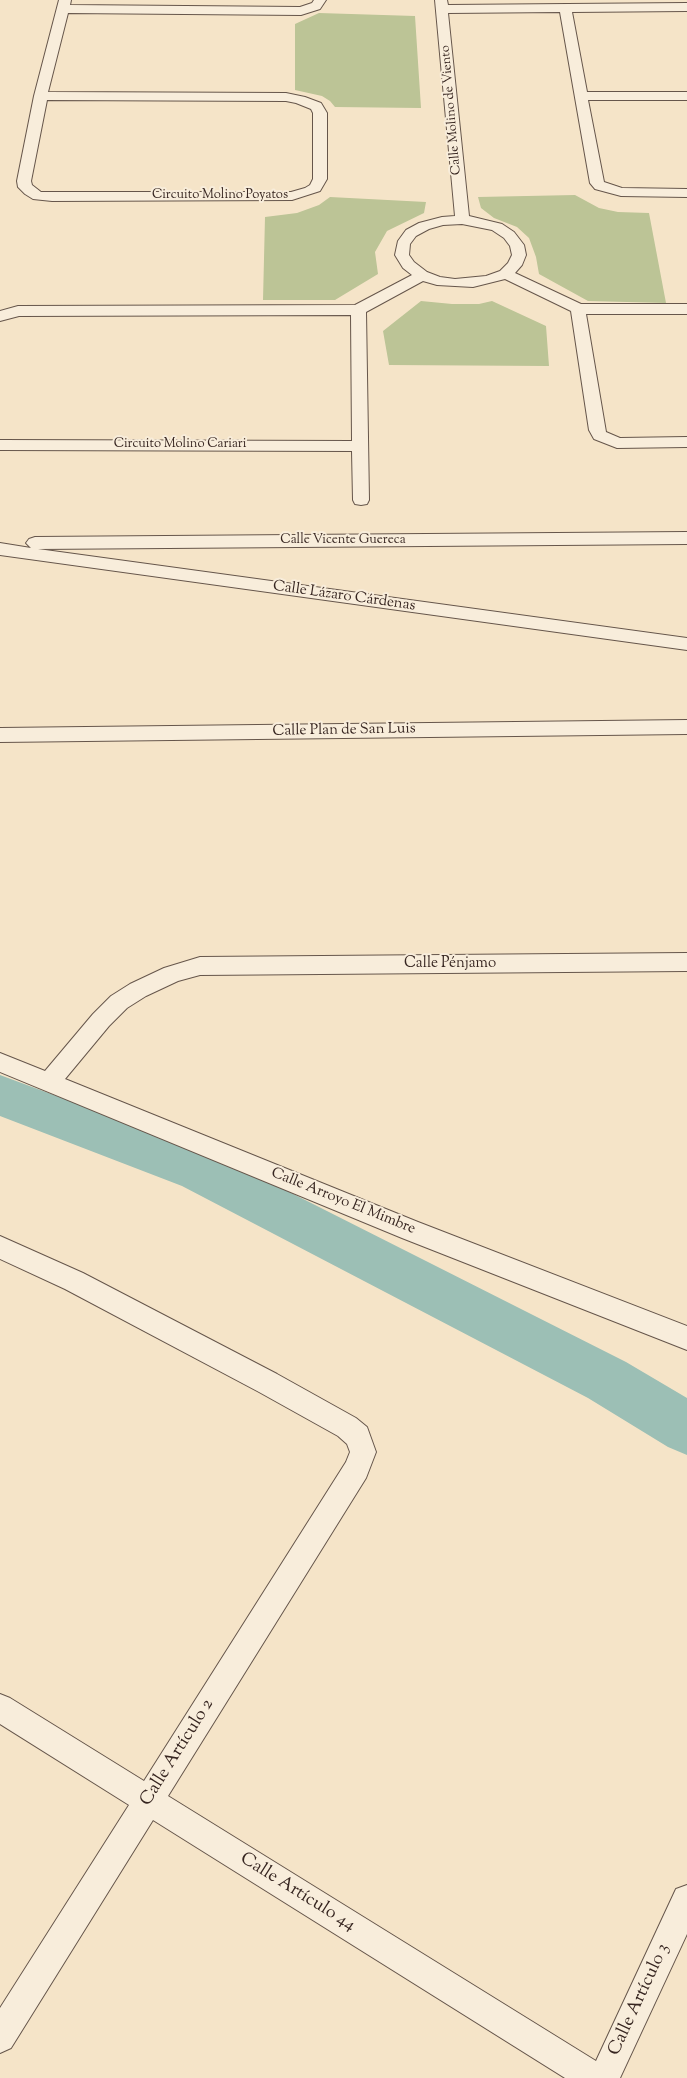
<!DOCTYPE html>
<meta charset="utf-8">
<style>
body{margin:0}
canvas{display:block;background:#f5e4c8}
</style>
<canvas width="687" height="2078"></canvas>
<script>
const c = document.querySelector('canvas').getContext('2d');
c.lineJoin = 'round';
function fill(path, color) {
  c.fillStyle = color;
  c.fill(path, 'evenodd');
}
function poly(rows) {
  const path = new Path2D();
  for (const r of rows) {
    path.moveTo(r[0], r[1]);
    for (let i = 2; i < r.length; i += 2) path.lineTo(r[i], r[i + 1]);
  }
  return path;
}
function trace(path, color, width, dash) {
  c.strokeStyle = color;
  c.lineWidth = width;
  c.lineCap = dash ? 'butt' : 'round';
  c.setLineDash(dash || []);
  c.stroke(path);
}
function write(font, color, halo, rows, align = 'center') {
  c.font = font + ' "Sorts Mill Goudy",serif';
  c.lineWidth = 4;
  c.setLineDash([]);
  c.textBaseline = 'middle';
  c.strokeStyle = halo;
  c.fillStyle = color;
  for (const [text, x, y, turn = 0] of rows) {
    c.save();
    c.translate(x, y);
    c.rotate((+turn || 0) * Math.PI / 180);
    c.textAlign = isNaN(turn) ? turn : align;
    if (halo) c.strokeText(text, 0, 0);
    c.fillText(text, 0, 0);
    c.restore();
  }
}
const green = poly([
 [319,13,415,16,421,108,335,107,330,101,322,96,295,90,295,24],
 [575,195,599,208,618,212,649,213,666,303,588,301,539,274,536,257,529,238,517,227,494,218,481,208,478,197],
 [330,197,426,202,424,213,387,231,375,252,378,274,335,300,263,300,265,217,297,213,319,205],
 [421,301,452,304,479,304,492,301,546,326,549,366,389,365,383,331]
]);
const canal = poly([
 [0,1075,218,1156,626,1362,687,1398,687,1455,668,1447,588,1398,182,1186,0,1116,0,1075]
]);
const minor = poly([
 [59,0,71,0,70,5,300,7,312,3,314,0,326,0,320,9,301,15,68,13,48,92,286,93,305,97,321,103,327,113,327,179,320,191,292,200,52,201,33,199,25,194,18,187,17,181,34,96,59,0],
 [47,100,286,101,296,103,311,109,313,113,313,179,310,185,305,188,291,192,41,192,32,185,31,181,47,100],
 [435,0,447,0,448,5,687,3,687,11,572,12,587,92,687,92,687,100,588,100,604,182,622,188,687,189,687,197,621,196,595,189,590,183,560,12,448,13,469,216,502,224,514,232,524,245,526,255,522,265,515,273,581,304,687,304,687,314,586,314,606,432,620,438,687,437,687,447,617,448,594,439,589,430,571,311,505,279,473,287,437,285,423,281,366,312,369,500,367,504,361,505,355,504,353,500,352,451,0,450,0,440,352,441,351,315,19,316,0,321,0,311,18,306,355,305,412,275,403,268,395,255,398,241,406,230,419,223,442,217,455,216,435,0],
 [462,224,492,230,504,238,510,246,512,255,508,263,500,271,486,276,455,279,440,277,427,272,414,262,409,255,410,244,416,236,429,229,443,225,462,224],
 [687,532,687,544,38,549,687,638,687,650,0,555,0,543,31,548,26,543,29,539,35,537,687,532],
 [687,720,687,734,0,742,0,728,687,720],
 [687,953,687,971,200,975,178,981,146,996,127,1008,109,1026,65,1079,418,1222,687,1326,687,1350,402,1238,0,1072,0,1053,45,1071,93,1014,111,996,130,984,164,968,200,957,687,953],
 [0,1236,83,1273,277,1374,356,1418,367,1427,376,1452,366,1478,168,1796,596,2061,676,1889,687,1885,687,1934,620,2078,565,2078,153,1820,11,2048,0,2053,0,2008,129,1805,0,1724,0,1694,10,1698,144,1781,346,1462,350,1452,347,1444,338,1436,259,1392,65,1289,0,1259,0,1236]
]);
const farStreetnames = [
 ["Calle Molino de Viento",452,110,-95],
 ["Circuito Molino Poyatos",220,196],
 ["Circuito Molino Cariari",180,445],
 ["Calle Vicente Guereca",343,541]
];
const streetNames = [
 ["Calle Lázaro Cárdenas",344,597,8],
 ["Calle Plan de San Luis",344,731,-1],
 ["Calle Pénjamo",450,964],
 ["Calle Arroyo El Mimbre",343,1202,22]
];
const nearStreetnames = [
 ["Calle Artículo 2",178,1753,-58],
 ["Calle Artículo 44",297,1893,32],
 ["Calle Artículo 3",640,2000,-65]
];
fill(green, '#bcc496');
fill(canal, '#9cbfb5');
trace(minor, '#66564b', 2);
fill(minor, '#f8eddb');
write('13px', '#372621', '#f8eddb', farStreetnames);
write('15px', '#372621', '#f8eddb', streetNames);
write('18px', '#372621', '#f8eddb', nearStreetnames);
</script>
